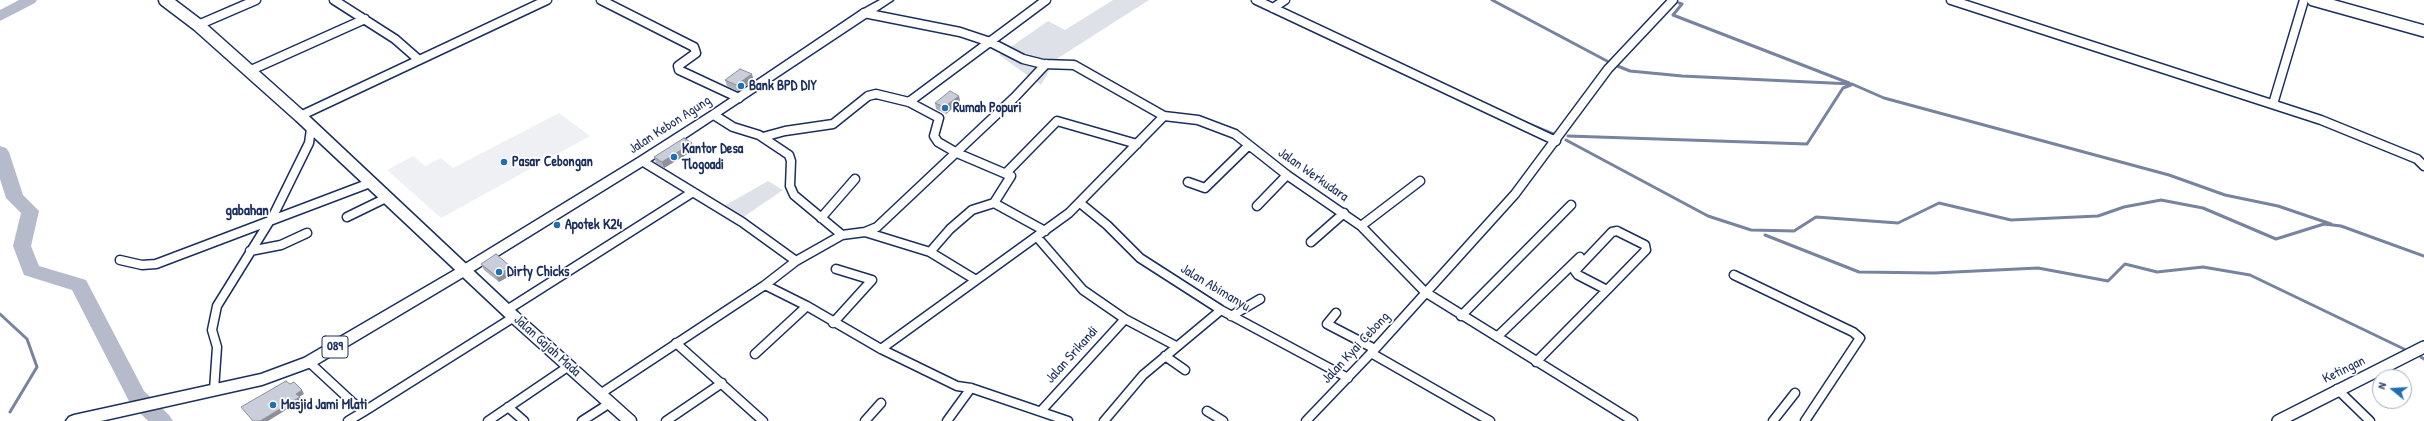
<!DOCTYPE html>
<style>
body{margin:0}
#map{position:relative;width:2424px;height:421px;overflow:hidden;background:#fff;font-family:"Patrick Hand",sans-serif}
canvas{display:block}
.north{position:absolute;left:2372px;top:369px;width:40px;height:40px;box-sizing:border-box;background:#fff;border:1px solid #a4acbf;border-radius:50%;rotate:288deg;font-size:11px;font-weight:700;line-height:16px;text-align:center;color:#1b2f5e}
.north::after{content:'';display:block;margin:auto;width:14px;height:18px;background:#1f6fb2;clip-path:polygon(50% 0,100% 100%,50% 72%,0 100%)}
</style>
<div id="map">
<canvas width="2424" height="421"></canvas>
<div class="north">N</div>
</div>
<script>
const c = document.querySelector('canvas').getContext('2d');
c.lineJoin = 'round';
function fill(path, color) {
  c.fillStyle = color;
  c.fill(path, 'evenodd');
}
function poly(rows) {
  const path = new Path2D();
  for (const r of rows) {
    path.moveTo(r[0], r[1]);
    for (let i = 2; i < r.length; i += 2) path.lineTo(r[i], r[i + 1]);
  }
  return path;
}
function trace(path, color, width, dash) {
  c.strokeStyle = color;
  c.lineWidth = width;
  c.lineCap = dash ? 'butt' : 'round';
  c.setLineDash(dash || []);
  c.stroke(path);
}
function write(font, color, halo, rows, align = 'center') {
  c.font = font + ' "Patrick Hand",sans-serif';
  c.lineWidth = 3.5;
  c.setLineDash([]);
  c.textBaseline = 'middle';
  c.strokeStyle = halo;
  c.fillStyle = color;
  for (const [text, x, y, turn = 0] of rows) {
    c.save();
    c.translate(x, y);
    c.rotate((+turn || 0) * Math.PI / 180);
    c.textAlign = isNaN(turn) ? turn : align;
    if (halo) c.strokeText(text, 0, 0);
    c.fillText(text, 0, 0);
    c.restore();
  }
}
const built = poly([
 [559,113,590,136,441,218,387,170,413,156,425,166,441,158,453,168]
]);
const green = poly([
 [1113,0,1149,0,1055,60,1041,85,999,55,1048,21,1065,30],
 [768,181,783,190,742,218,724,206]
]);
const stream = poly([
 [1492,0,1607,61],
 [1679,3,1682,4,1673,15,1849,83],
 [1615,65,1630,71,1682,76,1852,84,1884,98,2169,175,2225,195,2278,206,2331,224],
 [1524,122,1558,136],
 [1568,136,1807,144,1843,88,1851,85],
 [1566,140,1708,216,1751,230,1794,231,1816,217,1898,223,1939,203,2011,220,2098,216,2124,207,2161,200,2203,208,2276,239,2324,224,2341,226,2424,256],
 [1765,235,1859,272,1934,273,2038,268,2108,281,2125,264,2157,272,2203,267,2250,275,2404,349],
 [0,314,27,339,37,367,10,412],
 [2421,357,2424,359]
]);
const river = poly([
 [19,0,37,0,35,3,0,21,0,10,19,0],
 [0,146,6,148,9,152,23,195,39,211,31,246,39,266,86,280,144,391,169,415,173,421,148,421,130,403,72,290,24,275,13,246,21,213,6,198,0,179,0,146]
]);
const minor = poly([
 [334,0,395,39,419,60],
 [601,0,694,47,696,53,678,66,679,70,739,98],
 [1256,0,1556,141],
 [1951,0,2321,120,2417,159,2424,166],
 [1273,8,1285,0],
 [864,13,960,32,990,42,1023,59,1043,64,1074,65,1164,116,1198,120,1235,134,1287,175,1361,226,1425,292,1633,421],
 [198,25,256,0],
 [249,71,365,19],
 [909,102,1046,0],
 [2273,104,2304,0],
 [714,115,733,127,759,135,789,155,791,161,790,186,794,195,842,235,865,232,877,227,1015,97,1046,64],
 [300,116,547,0],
 [763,137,785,131,833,124,868,96,876,94,909,102,939,118,934,136,938,142,957,153,1011,176,994,203,1045,231],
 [642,161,742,222,796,261],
 [1007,172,1057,121,1137,144],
 [1188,182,1205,188,1249,145],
 [1080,203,1107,225,1140,258,1221,310,1348,378],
 [1257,206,1287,175],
 [347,217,386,198],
 [821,218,855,179],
 [1361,226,1420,181],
 [1617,231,1645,245,1646,250,1607,290,1578,275,1575,271,1612,232,1617,231],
 [865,232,930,252,976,280],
 [842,235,796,261,765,285,807,306,881,349,957,386,971,388,1068,421],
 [1037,237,1083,290,1125,319,1176,346],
 [1311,242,1344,213],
 [250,251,281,245,307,233],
 [930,252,950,229,972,210,994,203],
 [120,260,142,265,156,264,370,183],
 [1734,275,1853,332,1860,338,1805,421],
 [507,310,693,192],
 [1336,313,1327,324,1375,349],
 [1231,316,1260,299],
 [1461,316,1571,205],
 [833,323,872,280,836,269],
 [1497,337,1580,257],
 [676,343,763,421],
 [881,349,1069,213,1164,116],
 [1371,353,1490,421],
 [755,354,807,306],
 [1165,356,1185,370],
 [309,362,363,412,514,317],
 [1536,362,1607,290],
 [2337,389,2370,421],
 [214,390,217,347,212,330,217,306,274,214,309,143,311,129],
 [600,394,765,285],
 [508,407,524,421],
 [1041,411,1125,319],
 [1207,411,1223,421],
 [348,421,363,412],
 [488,421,569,366],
 [582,421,610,403],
 [666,421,722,383],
 [865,421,881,403],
 [947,421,971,388],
 [1104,421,1143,375,1221,310],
 [1306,421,1375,349,1515,194,1608,69,1673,0],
 [1773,421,1795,393]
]);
const tertiary = poly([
 [2313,0,2424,31],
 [2278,421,2424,347]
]);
const secondary = poly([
 [165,0,198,25,300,116,514,317,630,421]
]);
const primary = poly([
 [880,0,893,0,646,164,470,273,314,366,262,385,101,421,66,421,69,417,74,415,261,374,304,358,460,267,638,158,710,112,860,11,880,0]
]);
const wall = poly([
 [725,80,754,81,738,91,727,86],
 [959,96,960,102,946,114,936,109,935,103],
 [694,150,664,168,656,163,654,157],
 [481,264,515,273,499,282,484,270]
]);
const shadedWall = poly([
 [752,74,754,81,738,91,736,85],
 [959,96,960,102,946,114,944,107],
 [692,143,694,150,664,168,662,162],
 [511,267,515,273,499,282,496,276],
 [302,390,304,394,299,397,296,394],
 [300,397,302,400,268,421,260,421]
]);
const building = poly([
 [740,69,752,74,736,85,725,80,740,69],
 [950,91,959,96,944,107,935,103,950,91],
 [684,138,692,143,662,162,654,157,684,138],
 [496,254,511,267,496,276,481,264,496,254],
 [286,381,290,384,294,382,302,390,296,394,300,397,260,421,253,421,241,407,286,381]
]);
const markers = [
 [741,86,4,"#1f6fb2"],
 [945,108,4,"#1f6fb2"],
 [674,157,4,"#1f6fb2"],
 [504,162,4,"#1f6fb2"],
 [557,225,4,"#1f6fb2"],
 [499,272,4,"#1f6fb2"],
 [273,405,4,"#1f6fb2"]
];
const shields = [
 [335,347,26]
];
const shieldNames = [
 ["089",335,347]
];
const poiNames = [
 ["Bank BPD DIY",749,86],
 ["Rumah Popuri",953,108],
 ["Kantor Desa",682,149],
 ["Tlogoadi",682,165],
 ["Pasar Cebongan",512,162],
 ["Apotek K24",565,225],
 ["Dirty Chicks",507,272],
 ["Masjid Jami Mlati",281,405]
];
const streetNames = [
 ["Jalan Kebon Agung",670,125,-33],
 ["Jalan Werkudara",1313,175,35],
 ["Jalan Abimanyu",1215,288,31],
 ["Jalan Gajah Mada",547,346,42],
 ["Jalan Kyai Cebong",1356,348,-47],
 ["Jalan Srikandi",1072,355,-48],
 ["Ketingan",2344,370,-26]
];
const neighbourhoodNames = [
 ["gabahan",247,211]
];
fill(built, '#eff0f4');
fill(green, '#dee1e7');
trace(stream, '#77839f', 3);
fill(river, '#b5bbca');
trace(minor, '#1b2f5e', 11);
trace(tertiary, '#1b2f5e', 14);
trace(secondary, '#1b2f5e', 15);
trace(primary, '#1b2f5e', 3);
trace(minor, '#fff', 8);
trace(tertiary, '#fff', 11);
trace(secondary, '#fff', 12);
fill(primary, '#fff');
fill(wall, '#aeb1bb');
fill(shadedWall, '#8d9099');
fill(building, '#caceda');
trace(building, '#8d9099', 1);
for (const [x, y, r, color] of markers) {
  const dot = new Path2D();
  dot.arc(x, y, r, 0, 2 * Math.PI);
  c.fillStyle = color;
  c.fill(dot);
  trace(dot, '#fff', 1.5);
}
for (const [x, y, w] of shields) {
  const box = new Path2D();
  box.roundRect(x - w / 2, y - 11, w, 22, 3);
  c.fillStyle = '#fff';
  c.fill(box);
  trace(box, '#1b2f5e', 1);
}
write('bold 13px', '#1b2f5e', null, shieldNames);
write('bold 14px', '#1b2f5e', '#fff', poiNames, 'left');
write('14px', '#1b2f5e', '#fff', streetNames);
write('bold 15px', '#1b2f5e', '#fff', neighbourhoodNames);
</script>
